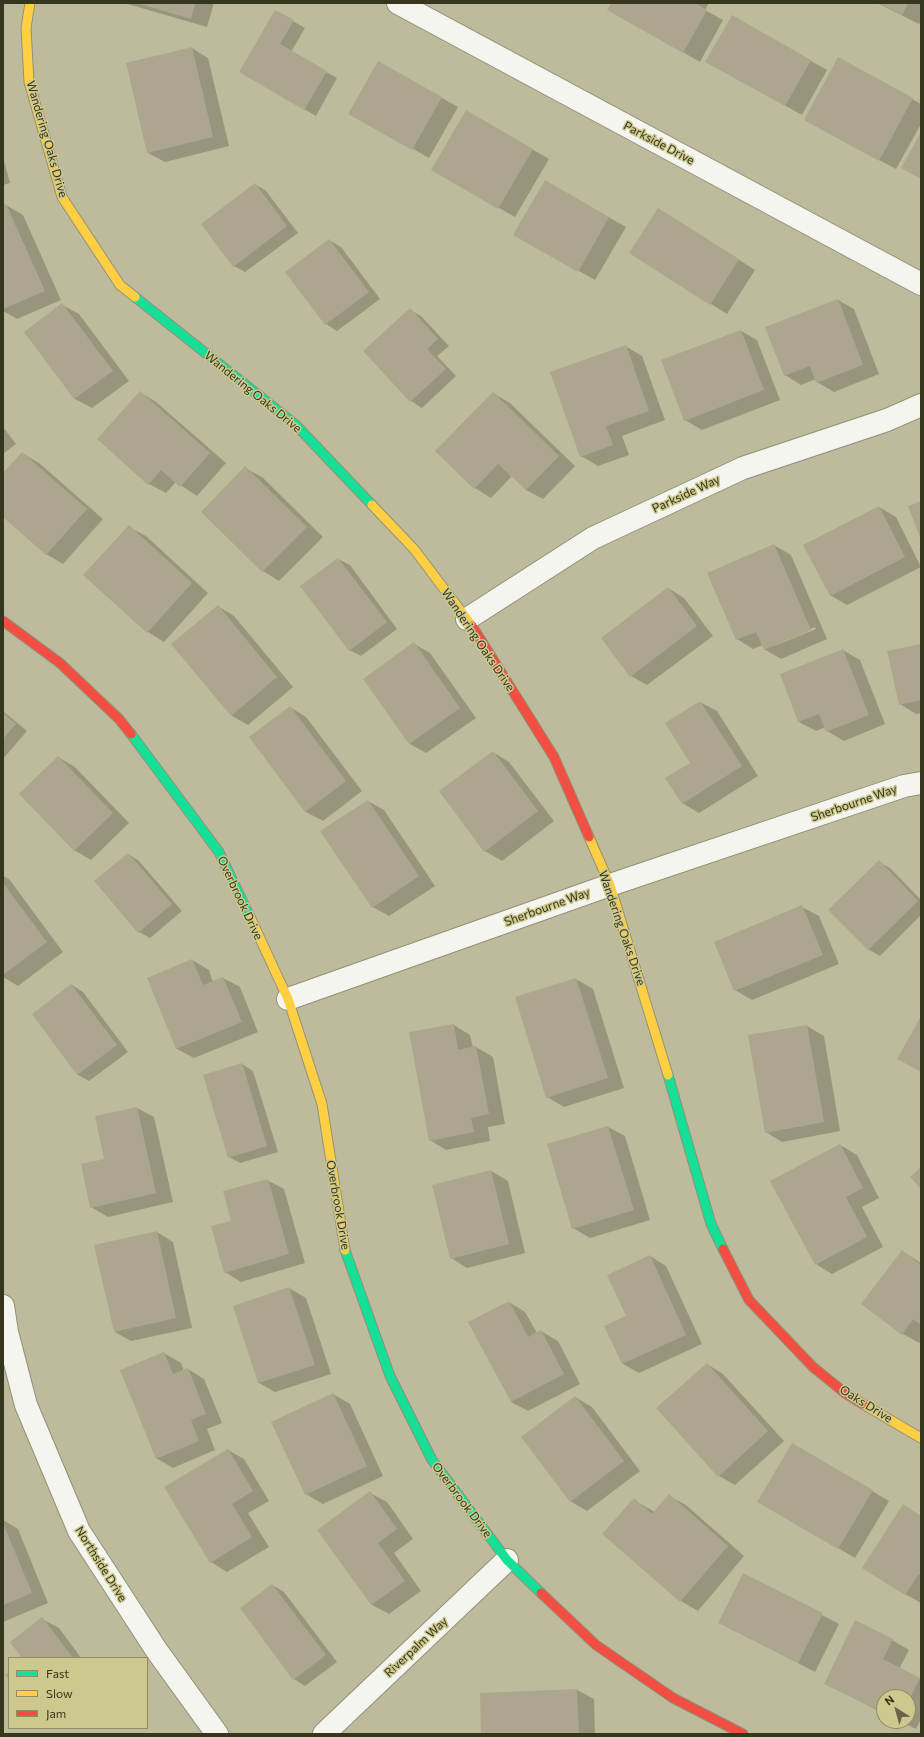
<!DOCTYPE html>
<style>
body{margin:0}
#map{position:relative;width:924px;height:1737px;overflow:hidden;background:#bebb9c;font-family:Commissioner,sans-serif}
canvas{display:block}
.frame{position:absolute;inset:0;border:4px solid #36351d;pointer-events:none}
.legend{position:absolute;left:8px;top:1657px;width:140px;height:72px;box-sizing:border-box;background:#ccc88e;border:1px solid #908d61;margin:0;padding:5px 7px;list-style:none;font-size:12px;color:#36351d}
.legend li{display:flex;align-items:center;gap:8px;height:20px}
.legend b{width:20px;border:1px solid #908d61}
.north{position:absolute;left:876px;top:1689px;width:40px;height:40px;box-sizing:border-box;background:#ccc88e;border:1px solid #908d61;border-radius:50%;rotate:323deg;font-size:11px;font-weight:700;line-height:16px;text-align:center;color:#36351d}
.north::after{content:'';display:block;margin:auto;width:14px;height:18px;background:#666449;clip-path:polygon(50% 0,100% 100%,50% 72%,0 100%)}
</style>
<div id="map">
<canvas width="924" height="1737"></canvas>
<div class="frame"></div>
<ul class="legend">
<li><b style="height:5px;background:#16e098"></b>Fast</li>
<li><b style="height:5px;background:#ffcf43"></b>Slow</li>
<li><b style="height:5px;background:#f24e42"></b>Jam</li>
</ul>
<div class="north">N</div>
</div>
<script>
const c = document.querySelector('canvas').getContext('2d');
c.lineJoin = 'round';
function fill(path, color) {
  c.fillStyle = color;
  c.fill(path, 'evenodd');
}
function poly(rows) {
  const path = new Path2D();
  for (const r of rows) {
    path.moveTo(r[0], r[1]);
    for (let i = 2; i < r.length; i += 2) path.lineTo(r[i], r[i + 1]);
  }
  return path;
}
function trace(path, color, width, dash) {
  c.strokeStyle = color;
  c.lineWidth = width;
  c.lineCap = dash ? 'butt' : 'round';
  c.setLineDash(dash || []);
  c.stroke(path);
}
function write(font, color, halo, rows, align = 'center') {
  c.font = font + ' Commissioner,sans-serif';
  c.lineWidth = 3;
  c.setLineDash([]);
  c.textBaseline = 'middle';
  c.strokeStyle = halo;
  c.fillStyle = color;
  for (const [text, x, y, turn = 0] of rows) {
    c.save();
    c.translate(x, y);
    c.rotate((+turn || 0) * Math.PI / 180);
    c.textAlign = isNaN(turn) ? turn : align;
    if (halo) c.strokeText(text, 0, 0);
    c.fillText(text, 0, 0);
    c.restore();
  }
}
const shadow = poly([
 [124,3,214,3,207,27],
 [612,3,709,3,705,10,723,20,700,62,608,9],
 [877,3,921,3,921,20,919,24],
 [275,11,305,28,291,52,337,78,316,116,240,72],
 [732,16,827,70,802,115,723,71],
 [192,48,208,58,229,146,165,162,148,153,127,64],
 [838,58,921,104,921,124,896,169,821,129],
 [378,62,458,107,429,158,350,113],
 [467,111,549,159,515,217,432,170],
 [3,157,10,183,3,185],
 [545,181,626,227,595,280,514,234],
 [255,184,266,191,298,233,245,272,234,266],
 [6,205,23,215,61,300,17,319,3,311,3,206],
 [675,219,755,270,727,314,630,253],
 [329,240,341,247,380,299,337,331,326,324,287,272],
 [838,300,854,309,879,374,834,392,817,382,816,379,801,385,785,375],
 [62,305,79,314,129,381,92,408,75,399,25,332],
 [410,310,421,316,449,346,437,356,456,376,422,408,411,401],
 [741,331,757,340,780,400,702,430,685,420],
 [625,346,642,356,665,420,622,436,629,455,598,466,581,456],
 [140,392,156,402,226,463,197,496,176,482,166,493,149,484,98,439],
 [493,393,510,403,575,466,543,499,526,490,512,476,491,498,475,488],
 [3,427,16,444,3,454],
 [22,453,39,463,103,519,63,564,46,554,3,516,3,475],
 [245,468,262,477,323,537,279,581,263,571],
 [879,507,896,517,921,567,847,605,830,595],
 [129,527,146,536,208,593,164,642,148,632],
 [774,545,791,555,827,639,781,659,764,649,763,645,753,649,737,639],
 [815,627,816,629,774,646,774,644],
 [338,559,350,565,397,629,361,656,349,650],
 [668,588,684,598,713,636,647,685,631,676],
 [218,606,234,616,293,687,248,725,232,716],
 [414,644,430,653,476,718,426,753,410,744],
 [921,645,921,713,916,714,900,704],
 [843,650,860,660,885,724,844,741,827,731,826,727,816,731,799,722,781,675],
 [700,702,717,711,758,776,699,813,682,803,692,763],
 [290,707,306,717,362,791,323,821,306,812,250,737],
 [3,711,27,731,3,759],
 [493,752,509,762,554,821,502,861,485,851,440,792],
 [58,757,75,767,129,823,91,860,74,850],
 [368,801,384,810,435,886,389,916,373,907],
 [128,854,139,861,182,911,150,938,139,932],
 [879,862,890,868,921,900,921,915,880,956,868,949],
 [3,876,9,879,63,952,18,986,3,977],
 [802,907,819,916,839,964,752,1000,735,990],
 [192,960,209,970,213,982,223,978,240,987,258,1032,194,1058,177,1049,148,978],
 [576,979,593,989,624,1088,564,1107,547,1097],
 [72,985,83,992,128,1052,89,1081,78,1075,33,1015],
 [454,1025,470,1035,473,1048,476,1047,493,1057,505,1124,488,1127,490,1141,446,1150,430,1140],
 [807,1026,824,1036,840,1131,782,1142,766,1132],
 [242,1064,253,1071,278,1152,240,1163,229,1157],
 [137,1108,154,1117,173,1202,108,1217,91,1207,106,1160,96,1117],
 [608,1127,625,1136,650,1220,590,1238,573,1228,548,1145],
 [840,1145,857,1155,879,1198,862,1207,883,1247,832,1274,816,1264],
 [491,1171,508,1181,525,1253,467,1268,451,1258],
 [267,1180,284,1189,305,1263,241,1282,225,1272,232,1222],
 [157,1232,173,1242,192,1328,131,1341,115,1332],
 [902,1251,921,1263,921,1341,919,1343,903,1334],
 [650,1256,666,1266,702,1344,639,1373,623,1364,606,1327,628,1317],
 [289,1288,306,1298,331,1374,275,1392,259,1383,234,1306],
 [509,1302,525,1312,537,1333,541,1331,558,1341,580,1384,528,1411,511,1402],
 [164,1353,181,1363,184,1371,188,1369,204,1379,222,1423,207,1429,215,1450,173,1468,156,1458],
 [707,1364,723,1374,784,1441,735,1485,719,1476],
 [333,1394,350,1404,383,1476,323,1504,306,1494],
 [575,1397,592,1407,640,1471,587,1511,570,1501],
 [792,1444,889,1501,855,1558,759,1501],
 [228,1450,244,1459,269,1501,248,1513,269,1547,227,1572,211,1562],
 [370,1493,387,1502,413,1539,394,1553,421,1591,389,1614,372,1605,318,1530],
 [669,1496,686,1505,744,1556,698,1611,681,1601,604,1534,634,1500,655,1512],
 [903,1506,921,1516,921,1603,905,1594],
 [3,1520,18,1529,48,1603,3,1622],
 [744,1574,839,1624,815,1672,719,1622],
 [272,1585,284,1592,337,1662,305,1686,294,1679],
 [42,1619,59,1628,81,1658,23,1658],
 [892,1640,909,1650,899,1669,921,1679,921,1719,916,1729,899,1721,908,1721,908,1697,884,1697,884,1714,825,1683],
 [577,1690,594,1699,595,1734,482,1734]
]);
const building = poly([
 [137,3,195,3,191,19],
 [611,3,695,3,707,10,683,53,607,10],
 [878,3,908,3,902,15],
 [275,10,294,20,280,44,327,71,304,110,239,72],
 [732,15,811,60,785,106,705,62],
 [192,47,213,137,147,153,126,63],
 [838,57,913,98,879,161,804,120],
 [378,61,442,97,412,150,348,114],
 [466,110,533,149,498,209,431,170],
 [921,132,921,179,901,168],
 [545,180,609,217,578,272,513,235],
 [255,183,287,226,233,267,201,224],
 [6,204,45,291,3,309,3,205],
 [658,208,739,259,710,305,629,253],
 [329,239,369,292,325,325,285,272],
 [838,299,863,365,816,383,810,366,784,376,765,327],
 [62,303,113,371,74,399,24,332],
 [410,308,438,339,427,349,446,369,410,402,363,351],
 [741,330,764,390,684,421,661,360],
 [626,345,649,411,606,426,613,445,580,457,550,372],
 [140,391,210,453,180,487,161,470,148,485,97,439],
 [493,392,559,456,526,490,498,464,474,489,435,451],
 [22,452,87,509,46,555,3,517,3,473],
 [245,466,307,527,262,572,201,512],
 [921,501,921,540,908,506],
 [879,506,905,557,830,596,803,545],
 [129,525,192,583,147,633,83,575],
 [774,544,811,630,764,650,756,632,736,640,707,573],
 [338,558,387,622,349,651,300,586],
 [668,587,697,626,630,677,601,638],
 [218,605,277,677,231,716,171,644],
 [414,642,460,708,409,744,363,679],
 [921,644,921,700,899,705,887,651],
 [843,649,869,715,826,732,819,714,798,722,780,674],
 [700,701,742,766,682,804,665,778,690,763,665,723],
 [290,706,346,781,305,812,249,737],
 [3,713,16,724,3,739],
 [493,751,538,811,484,852,439,791],
 [58,756,113,813,74,851,19,794],
 [368,800,419,876,372,908,320,831],
 [128,853,172,904,138,933,94,881],
 [879,860,918,901,868,950,828,910],
 [3,883,47,942,3,975],
 [802,905,823,955,734,991,714,942],
 [192,959,203,985,223,977,242,1022,176,1049,147,978],
 [576,978,608,1078,546,1098,515,997],
 [71,984,117,1045,77,1075,32,1014],
 [921,1016,921,1072,897,1059],
 [454,1024,458,1050,476,1046,489,1114,471,1118,474,1132,429,1141,409,1032],
 [807,1025,824,1122,765,1133,748,1035],
 [242,1063,267,1146,228,1158,203,1075],
 [137,1107,156,1193,90,1208,81,1164,104,1159,95,1116],
 [608,1126,634,1210,572,1229,547,1144],
 [840,1144,863,1188,846,1197,867,1237,815,1265,770,1181],
 [921,1167,921,1189,910,1177],
 [491,1170,509,1244,450,1259,432,1185],
 [268,1179,289,1254,224,1273,211,1226,231,1221,223,1191],
 [157,1231,176,1318,114,1332,94,1245],
 [902,1250,921,1265,921,1325,913,1319,902,1335,861,1304],
 [650,1255,686,1335,622,1364,604,1326,626,1316,607,1275],
 [289,1287,315,1365,258,1383,233,1306],
 [509,1301,528,1337,541,1330,564,1374,511,1402,468,1322],
 [164,1352,173,1374,188,1368,206,1414,191,1420,199,1441,156,1459,120,1370],
 [707,1363,768,1431,718,1477,656,1408],
 [333,1393,367,1466,305,1495,271,1422],
 [575,1396,624,1461,570,1502,521,1437],
 [792,1443,873,1490,838,1549,757,1502],
 [228,1449,253,1491,232,1504,252,1537,210,1563,164,1487],
 [370,1491,397,1529,378,1543,405,1581,371,1605,317,1530],
 [669,1494,728,1546,680,1602,602,1534,634,1498,652,1514],
 [903,1504,921,1516,921,1575,919,1574,905,1595,862,1568],
 [3,1523,32,1593,3,1605],
 [743,1573,823,1613,798,1663,718,1623],
 [272,1584,326,1655,293,1680,240,1608],
 [42,1617,73,1658,22,1658,10,1642],
 [855,1620,893,1639,883,1659,920,1678,908,1702,908,1697,884,1697,884,1713,824,1684],
 [9,1672,9,1680,5,1675],
 [577,1689,579,1734,481,1734,480,1693]
]);
const street = poly([
 [398,3,921,284],
 [467,619,593,538,743,468,887,420,921,405],
 [288,999,610,885,904,786,921,783],
 [3,1306,7,1332,26,1405,79,1531,157,1651,217,1734],
 [324,1734,507,1560]
]);
const fast = poly([
 [135,297,296,425,372,505],
 [131,734,219,852,251,919],
 [668,1075,711,1224,723,1249],
 [345,1250,390,1376,432,1460,507,1560,541,1593]
]);
const slow = poly([
 [30,3,26,28,29,82,62,197,120,285,135,297],
 [372,505,414,549,472,626],
 [589,837,610,885,668,1075],
 [251,919,288,999,322,1104,345,1250],
 [863,1404,921,1438]
]);
const jam = poly([
 [3,621,60,663,119,719,131,734],
 [472,626,554,757,589,837],
 [723,1249,749,1300,813,1367,845,1393,863,1404],
 [541,1593,596,1645,673,1698,743,1734]
]);
const streetNames = [
 ["Wandering Oaks Drive",47,139,74],
 ["Parkside Drive",659,143,28],
 ["Wandering Oaks Drive",253,392,39],
 ["Parkside Way",686,494,-25],
 ["Wandering Oaks Drive",478,640,56],
 ["Sherbourne Way",854,803,-19],
 ["Overbrook Drive",240,898,65],
 ["Sherbourne Way",547,907,-20],
 ["Wandering Oaks Drive",622,928,71],
 ["Overbrook Drive",338,1205,80],
 ["Oaks Drive",866,1404,32],
 ["Overbrook Drive",462,1500,53],
 ["Northside Drive",101,1564,58],
 ["Riverpalm Way",416,1647,-43]
];
fill(shadow, '#0003');
fill(building, '#ada68e');
trace(street, '#929077', 24);
trace(fast, '#929077', 11);
trace(slow, '#929077', 11);
trace(jam, '#929077', 11);
trace(street, '#f5f5f0', 22);
trace(fast, '#16e098', 9);
trace(slow, '#ffcf43', 9);
trace(jam, '#f24e42', 9);
write('12px', '#36351d', '#ccc88e', streetNames);
</script>
